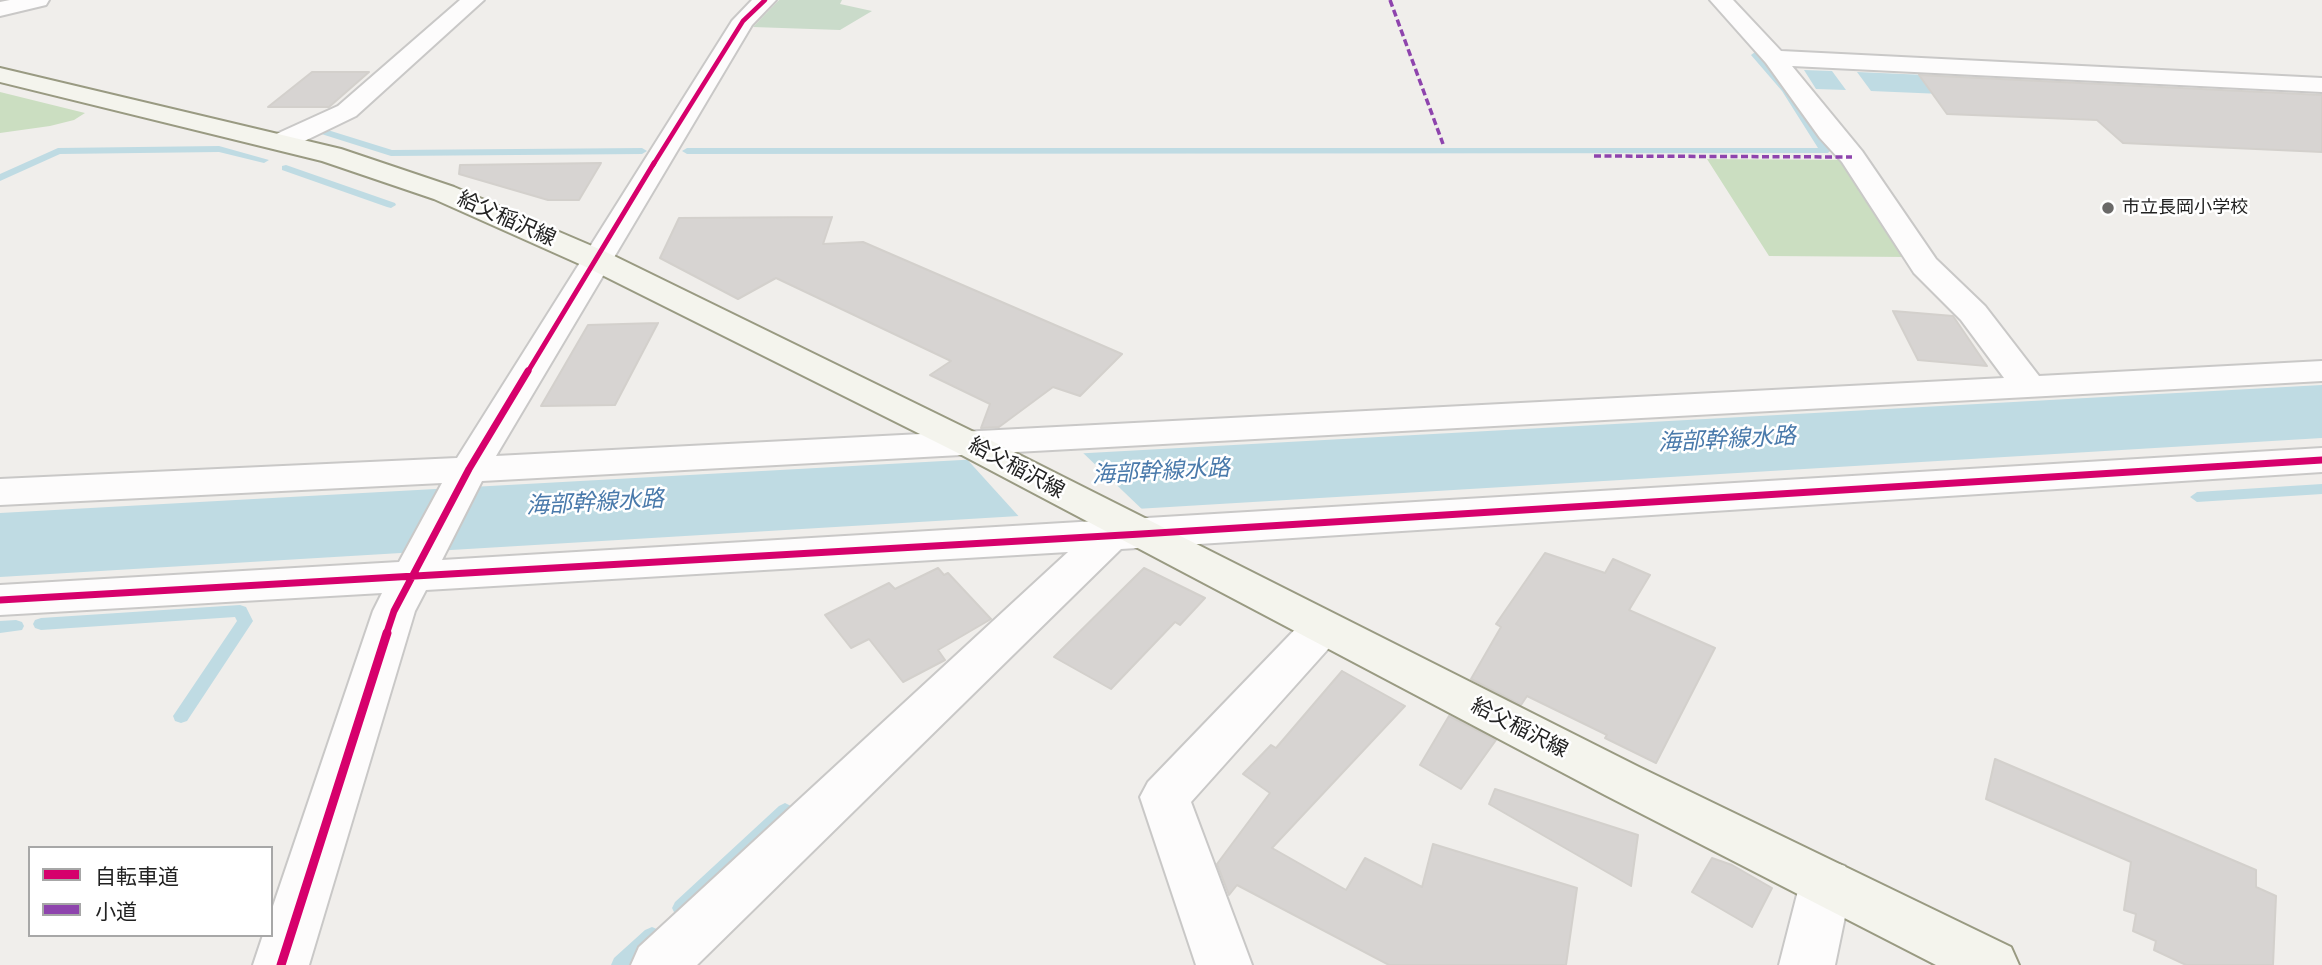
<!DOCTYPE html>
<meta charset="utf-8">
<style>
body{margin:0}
#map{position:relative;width:2322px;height:965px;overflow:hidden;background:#f0eeeb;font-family:"Roboto Condensed","Noto Sans JP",sans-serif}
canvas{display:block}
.legend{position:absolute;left:28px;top:846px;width:245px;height:91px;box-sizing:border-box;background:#fff;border:2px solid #a7a7a7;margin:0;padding:9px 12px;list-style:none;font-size:21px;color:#222}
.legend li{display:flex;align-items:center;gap:14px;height:35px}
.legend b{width:35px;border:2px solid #a7a7a7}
</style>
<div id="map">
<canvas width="2322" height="965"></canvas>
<ul class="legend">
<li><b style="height:9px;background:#d6006c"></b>自転車道</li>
<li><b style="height:9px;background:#8e44ad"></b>小道</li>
</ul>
</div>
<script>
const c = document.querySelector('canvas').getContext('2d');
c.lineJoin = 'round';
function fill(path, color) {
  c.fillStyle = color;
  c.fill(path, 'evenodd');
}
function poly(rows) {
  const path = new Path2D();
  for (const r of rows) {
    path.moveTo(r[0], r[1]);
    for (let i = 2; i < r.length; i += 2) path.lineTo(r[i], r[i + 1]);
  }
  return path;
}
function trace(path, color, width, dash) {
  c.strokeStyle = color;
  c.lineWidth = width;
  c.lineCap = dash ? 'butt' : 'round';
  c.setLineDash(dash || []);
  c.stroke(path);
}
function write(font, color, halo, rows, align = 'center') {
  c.font = font + ' "Roboto Condensed","Noto Sans JP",sans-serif';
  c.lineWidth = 5;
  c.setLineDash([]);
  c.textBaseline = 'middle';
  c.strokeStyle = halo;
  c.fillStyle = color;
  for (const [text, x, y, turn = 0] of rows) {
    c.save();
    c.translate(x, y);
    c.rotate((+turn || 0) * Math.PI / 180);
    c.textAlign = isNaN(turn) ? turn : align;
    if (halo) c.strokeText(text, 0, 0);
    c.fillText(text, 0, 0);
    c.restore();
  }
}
const forest = poly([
 [0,92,85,113,74,120,50,126,0,133],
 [1707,159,1845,160,1910,257,1769,256]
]);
const cemetery = poly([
 [779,0,842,0,840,4,872,11,840,30,753,27]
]);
const water = poly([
 [1804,70,1832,71,1846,90,1816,89],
 [1857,72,1972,77,1989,96,1871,91],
 [2322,385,2322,438,0,577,0,513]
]);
const pier = poly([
 [1080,450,1146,513,1022,520,964,456]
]);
const stream = poly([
 [1755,52,1789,88,1830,151,1828,153,687,154,682,151,687,148,1818,148,1782,91,1751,55,1755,52],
 [318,127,392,150,642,148,647,151,642,154,391,156,315,132,313,130,318,127],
 [219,146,269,160,264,163,219,152,60,154,0,181,0,174,58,148,219,146],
 [286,165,395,203,396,205,391,208,387,207,282,170,282,166,286,165],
 [2322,484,2322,494,2197,502,2190,497,2197,492,2322,484],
 [240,605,246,607,253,621,187,721,181,723,175,721,173,716,237,621,235,617,41,630,35,628,33,624,35,620,41,618,240,605],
 [16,620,22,622,24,626,22,630,0,633,0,621,16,620],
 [785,803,791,806,794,811,791,816,689,914,682,917,675,914,672,908,675,902,779,806,785,803],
 [652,927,659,930,662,936,659,942,635,965,611,965,614,958,645,930,652,927]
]);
const building = poly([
 [312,72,369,72,329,107,268,107,312,72],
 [1919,75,2322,95,2322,152,2123,143,2097,120,1947,114,1919,75],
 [601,163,579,200,548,200,459,174,460,165,601,163],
 [832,217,823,244,863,242,1122,354,1080,396,1053,387,999,427,981,428,990,404,930,375,951,361,776,278,738,299,660,258,679,218,832,217],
 [1893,311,1953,316,1987,366,1918,360,1893,311],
 [658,323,615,405,541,406,588,325,658,323],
 [1545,553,1605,573,1613,559,1650,575,1629,610,1715,648,1656,763,1605,738,1607,735,1527,696,1521,705,1471,679,1501,627,1496,624,1545,553],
 [938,568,944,575,948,573,991,619,938,650,945,660,903,682,869,639,851,648,825,615,889,583,895,589,938,568],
 [1144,568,1205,598,1180,625,1175,622,1111,689,1054,657,1144,568],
 [1342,671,1405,706,1272,848,1346,890,1365,858,1422,887,1433,844,1577,888,1566,965,1389,965,1237,885,1229,895,1217,864,1270,793,1243,774,1271,745,1276,748,1342,671],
 [1449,716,1496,740,1461,789,1420,765,1449,716],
 [1995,759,2256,870,2256,887,2276,896,2273,965,2186,965,2154,950,2156,941,2133,931,2136,914,2124,910,2131,862,1986,799,1995,759],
 [1495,789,1638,835,1631,886,1489,804,1495,789],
 [1712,858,1732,865,1772,888,1752,927,1692,892,1712,858]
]);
const minor = poly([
 [10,0,49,0,46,5,0,16,0,2,10,0],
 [460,0,484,0,356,116,290,148,272,148,268,142,272,136,338,106,460,0],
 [752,0,776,0,752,25,496,456,2004,378,1961,320,1914,273,1842,162,1820,138,1766,63,1710,0,1733,0,1781,51,2322,78,2322,92,1792,66,1862,151,1936,259,1985,306,2039,376,2322,361,2322,381,482,481,442,560,2322,448,2322,472,1121,549,697,965,631,965,639,947,1068,552,426,590,415,611,309,965,253,965,263,935,271,935,271,912,373,611,382,593,0,615,0,585,399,562,442,483,0,505,0,479,457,458,732,21,752,0],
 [1322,612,1337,617,1344,628,1337,639,1191,802,1252,965,1196,965,1140,797,1148,782,1307,617,1322,612],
 [1826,860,1845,866,1852,883,1835,965,1779,965,1800,883,1807,866,1826,860]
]);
const secondary = poly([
 [0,68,341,149,454,187,606,252,984,437,1639,767,2011,947,2019,965,1936,965,1605,795,958,453,584,266,434,199,322,161,0,82,0,68]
]);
const quiet = poly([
 [1390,0,1443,144],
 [1594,156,1852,157]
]);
const cyclewayFar3 = poly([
 [653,165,743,21,765,0]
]);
const cyclewayFar2 = poly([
 [527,373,654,163]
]);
const cyclewayFar1 = poly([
 [0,600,1141,534,2322,460],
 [386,635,394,611,469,469,528,371]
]);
const cycleway = poly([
 [281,965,387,633]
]);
const markers = [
 [2108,208,7,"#6a6968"]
];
const farPoinames = [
 ["市立長岡小学校",2122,208]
];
const streetNames = [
 ["給父稲沢線",506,220,24],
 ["給父稲沢線",1016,469,28],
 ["給父稲沢線",1519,729,27]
];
const waterNames = [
 ["海部幹線水路",1727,441,-3],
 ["海部幹線水路",1161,473,-3],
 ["海部幹線水路",595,504,-3]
];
fill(forest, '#cbdec1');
fill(cemetery, '#cadbca');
fill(water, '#bfdbe3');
fill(pier, '#f0eeeb');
fill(stream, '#bfdbe3');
fill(building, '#d7d4d2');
trace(building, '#d3d0cc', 2);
trace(minor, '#c9c8c7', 4);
trace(secondary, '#999a82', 4);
fill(minor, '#fdfcfc');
fill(secondary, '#f4f4ed');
trace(quiet, '#8e44ad', 3.5, [7, 3.5]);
trace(cyclewayFar3, '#d6006c', 4.5);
trace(cyclewayFar2, '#d6006c', 5);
trace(cyclewayFar1, '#d6006c', 7);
trace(cycleway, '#d6006c', 9);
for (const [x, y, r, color] of markers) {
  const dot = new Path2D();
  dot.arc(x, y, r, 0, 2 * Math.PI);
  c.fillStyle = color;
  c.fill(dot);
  trace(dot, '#fff', 2.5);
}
write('18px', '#222', '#fff', farPoinames, 'left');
write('21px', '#222', '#fff', streetNames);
write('italic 23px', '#4a7aab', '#fff', waterNames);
</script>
